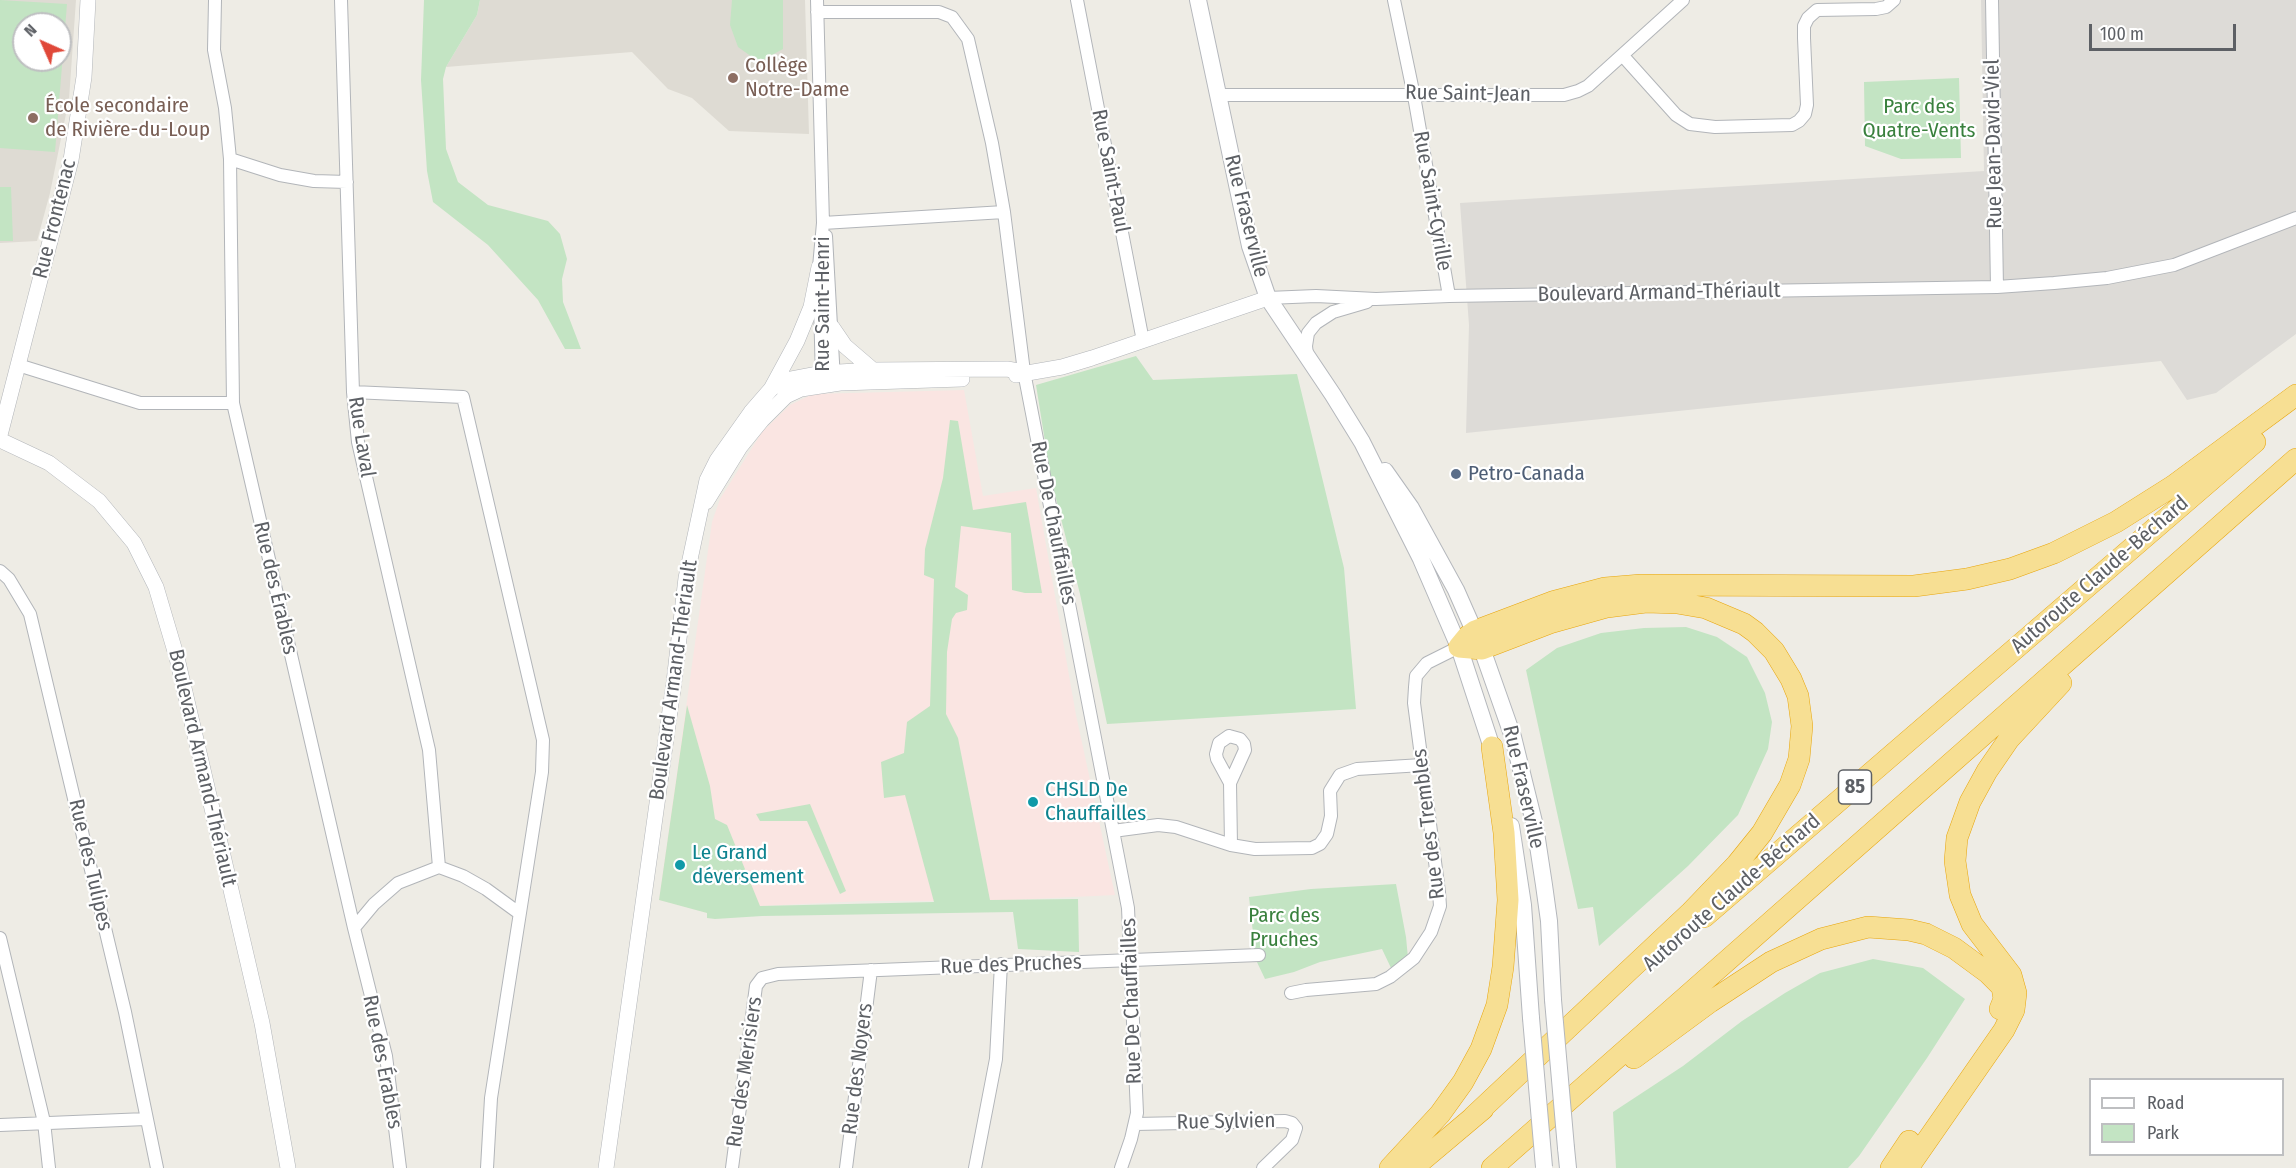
<!DOCTYPE html>
<meta charset="utf-8">
<style>
body{margin:0}
#map{position:relative;width:2296px;height:1168px;overflow:hidden;background:#eeece5;font-family:"Fira Sans Condensed",sans-serif}
canvas{display:block}
.legend{position:absolute;left:2089px;top:1078px;width:195px;height:78px;box-sizing:border-box;background:#fff;border:2px solid #bebfc1;margin:0;padding:8px 10px;list-style:none;font-size:18px;color:#5d6065}
.legend li{display:flex;align-items:center;gap:12px;height:30px}
.legend b{width:30px;border:2px solid #bebfc1}
.north{position:absolute;left:12px;top:12px;width:60px;height:60px;box-sizing:border-box;background:#fff;border:2px solid #bebfc1;border-radius:50%;rotate:315deg;font-size:16px;font-weight:700;line-height:24px;text-align:center;color:#5d6065}
.north::after{content:'';display:block;margin:auto;width:21px;height:27px;background:#e04839;clip-path:polygon(50% 0,100% 100%,50% 72%,0 100%)}
.scale{position:absolute;left:2089px;top:24px;width:147px;height:27px;box-sizing:border-box;border:3px solid #5d6065;border-top:0;padding-left:8px;font-size:18px;line-height:21px;white-space:nowrap;color:#5d6065;-webkit-text-stroke:4px #fff;paint-order:stroke}
</style>
<div id="map">
<canvas width="2296" height="1168"></canvas>
<ul class="legend">
<li><b style="height:8px;background:#fff"></b>Road</li>
<li><b style="height:16px;background:#c3e4c3"></b>Park</li>
</ul>
<div class="north">N</div>
<div class="scale">100 m</div>
</div>
<script>
const c = document.querySelector('canvas').getContext('2d');
c.lineJoin = 'round';
function fill(path, color) {
  c.fillStyle = color;
  c.fill(path, 'evenodd');
}
function poly(rows) {
  const path = new Path2D();
  for (const r of rows) {
    path.moveTo(r[0], r[1]);
    for (let i = 2; i < r.length; i += 2) path.lineTo(r[i], r[i + 1]);
  }
  return path;
}
function trace(path, color, width, dash) {
  c.strokeStyle = color;
  c.lineWidth = width;
  c.lineCap = dash ? 'butt' : 'round';
  c.setLineDash(dash || []);
  c.stroke(path);
}
function write(font, color, halo, rows, align = 'center') {
  c.font = font + ' "Fira Sans Condensed",sans-serif';
  c.lineWidth = 4.5;
  c.setLineDash([]);
  c.textBaseline = 'middle';
  c.strokeStyle = halo;
  c.fillStyle = color;
  for (const [text, x, y, turn = 0] of rows) {
    c.save();
    c.translate(x, y);
    c.rotate((+turn || 0) * Math.PI / 180);
    c.textAlign = isNaN(turn) ? turn : align;
    if (halo) c.strokeText(text, 0, 0);
    c.fillText(text, 0, 0);
    c.restore();
  }
}
const industrial = poly([
 [1981,0,2296,0,2296,334,2216,393,2187,400,2161,361,1466,433,1469,325,1460,203,1984,171]
]);
const education = poly([
 [0,0,76,0,69,99,50,193,37,241,0,243],
 [24,24,60,24,60,60,24,60],
 [480,0,805,0,809,134,729,131,692,98,668,89,632,52,446,67,477,15]
]);
const medical = poly([
 [964,390,983,496,1036,488,1076,715,1115,895,990,901,865,901,760,906,708,913,659,900,712,522,720,499,762,432,790,405,813,394]
]);
const green = poly([
 [0,0,67,4,55,152,0,148],
 [24,24,60,24,60,60,24,60],
 [424,0,480,0,477,15,446,67,443,79,446,149,458,182,488,205,548,221,560,234,567,259,562,279,563,302,581,349,565,349,538,300,488,245,433,202,427,171,421,80],
 [732,0,783,0,783,49,759,62,738,47,730,25],
 [1959,78,1961,158,1901,159,1865,146,1864,82],
 [0,187,11,187,13,241,0,241],
 [1136,356,1153,380,1297,374,1344,568,1356,709,1107,724,1080,594,1051,479,1036,385],
 [950,420,958,421,973,510,1026,502,1042,593,1025,593,1012,590,1011,533,961,526,955,587,968,595,967,610,956,613,952,619,947,652,946,714,958,738,990,900,1078,899,1079,952,1018,949,1013,912,762,916,715,919,707,918,707,913,659,900,687,705,710,786,715,819,727,825,760,906,934,902,905,795,884,798,881,762,904,753,907,722,930,706,934,579,924,575,925,549,943,478],
 [1686,627,1717,637,1747,657,1765,693,1772,722,1768,749,1738,815,1688,866,1599,946,1593,907,1578,909,1526,670,1557,648,1601,633,1644,628],
 [810,804,846,891,840,894,807,821,760,821,756,814],
 [1396,884,1406,937,1408,958,1399,966,1391,968,1382,949,1320,962,1294,972,1265,979,1256,960,1249,897,1311,889],
 [1873,959,1923,968,1965,999,1927,1058,1859,1156,1848,1168,1616,1168,1613,1112,1683,1066,1742,1021,1785,993,1820,973]
]);
const minor = poly([
 [215,0,214,50,225,108,230,159,233,403,354,928,386,1056,400,1168],
 [341,0,353,392,358,442,429,750,439,867],
 [817,0,823,223,819,267,822,379],
 [1077,0,1143,341],
 [1394,0,1414,96,1449,296],
 [1992,0,1997,287],
 [817,12,939,12,952,17,968,39,992,143,1004,212,1024,372,1128,908,1137,1113,1131,1139,1121,1168],
 [1623,56,1676,115,1690,124,1715,127,1792,125,1799,121,1805,114,1807,105,1804,38,1804,26,1808,18,1817,10,1876,9,1886,7,1894,0],
 [1218,95,1564,95,1578,91,1588,86,1683,0],
 [230,159,280,175,314,181,347,182],
 [823,223,1004,212],
 [826,236,834,380],
 [1268,298,1316,296,1376,299,1449,296,1997,287,2054,283,2107,278,2174,265,2296,218],
 [1307,355,1306,346,1308,333,1316,323,1333,312,1367,302],
 [18,365,140,403,233,403],
 [353,392,463,397,543,740,542,772,491,1098,487,1168],
 [0,571,9,579,30,614,125,1012,157,1168],
 [1229,736,1240,739,1244,744,1245,750,1230,783,1217,759,1216,754,1219,743,1229,736],
 [1230,783,1231,845],
 [1113,831,1158,825,1176,827,1231,845,1255,849,1312,848,1320,844,1327,834,1331,816,1330,791,1340,775,1357,769,1422,765],
 [354,928,374,904,398,883,439,867,463,876,486,889,519,913],
 [0,938,44,1122,49,1168],
 [1291,993,1306,990,1376,984,1390,977,1414,958,1431,932,1440,906,1439,892,1414,703,1415,687,1416,676,1427,663,1459,647],
 [1135,1124,1285,1121,1292,1123,1296,1128,1292,1140,1263,1168],
 [0,1125,146,1119],
 [732,1168,756,986,762,978,778,974,1259,955],
 [846,1168,871,970],
 [975,1168,996,1059,1001,964]
]);
const tertiary = poly([
 [832,327,845,346,873,370],
 [1016,375,1062,367,1092,358,1268,298],
 [771,389,797,341,811,307,819,267],
 [0,435,71,160,84,77,88,0],
 [0,440,49,463,99,501,134,543,156,587,177,658,262,1023,288,1168],
 [706,502,740,447,762,420,786,396,801,389,840,383,962,379],
 [606,1168,674,682,686,578,707,480,717,460,751,412,771,389,785,380,822,373,873,370,1007,369,1024,372]
]);
const secondary = poly([
 [1198,0,1250,246,1268,298,1333,395,1362,442,1421,559,1459,647,1495,757],
 [1385,471,1411,508,1456,590,1482,649,1513,737,1535,826,1544,885,1549,921,1553,1000],
 [1511,826,1523,905,1531,1018],
 [1566,1148,1568,1168]
]);
const motorway = poly([
 [1704,917,2255,442],
 [1634,1058,1710,1002,1771,962,1821,939,1868,927,1909,930,1926,934,1954,948,1988,973,2002,987,2004,999,2000,1009],
 [1473,1117,1690,913,1737,864,1762,833,1790,785,1799,759,1802,726,1798,696,1791,679,1774,651,1755,632,1744,624,1706,608,1677,603,1646,602,1607,607,1550,623,1482,649,1459,647,1468,636,1475,631,1552,602,1605,588,1641,585,1914,586,1967,579,2010,569,2054,553,2116,522,2173,486,2296,395],
 [1390,1168,1440,1114,1463,1082,1481,1049,1497,1005,1503,967,1508,900,1504,833,1492,747],
 [1413,1168,1483,1109],
 [1492,1168,2296,459],
 [1891,1168,1909,1141],
 [1908,1168,2004,1030,2014,1010,2016,993,2011,975,1972,924,1960,895,1955,861,1957,838,1970,802,1987,771,2009,739,2061,683]
]);
const secondaryBridge = poly([
 [1553,1000,1566,1148],
 [1531,1018,1544,1167]
]);
const markers = [
 [733,78,6,"#8d6e63"],
 [33,118,6,"#8d6e63"],
 [1456,474,6,"#5c6f8a"],
 [1033,802,6,"#0f9aa8"],
 [680,865,6,"#0f9aa8"]
];
const shields = [
 [1855,787,33]
];
const shieldNames = [
 ["85",1855,787]
];
const educationNames = [
 ["Collège",745,66],
 ["Notre-Dame",745,90],
 ["École secondaire",45,106],
 ["de Rivière-du-Loup",45,130]
];
const streetNames = [
 ["Rue Saint-Jean",1468,94,1],
 ["Rue Jean-David-Viel",1994,144,-91],
 ["Rue Saint-Paul",1110,171,79],
 ["Rue Saint-Cyrille",1432,201,80],
 ["Rue Fraserville",1246,216,76],
 ["Rue Frontenac",55,219,-76],
 ["Boulevard Armand-Thériault",1659,293,-1],
 ["Rue Saint-Henri",823,304,-90],
 ["Rue Laval",361,437,81],
 ["Rue De Chauffailles",1053,523,79],
 ["Autoroute Claude-Béchard",2100,575,-41],
 ["Rue des Érables",275,588,77],
 ["Boulevard Armand-Thériault",674,680,-82],
 ["Boulevard Armand-Thériault",202,768,77],
 ["Rue Fraserville",1523,787,77],
 ["Rue des Trembles",1429,824,-97],
 ["Rue des Tulipes",90,865,77],
 ["Autoroute Claude-Béchard",1732,893,-41],
 ["Rue des Pruches",1011,965,-2],
 ["Rue De Chauffailles",1132,1001,-92],
 ["Rue des Érables",382,1062,79],
 ["Rue des Noyers",858,1069,-83],
 ["Rue des Merisiers",745,1072,-82],
 ["Rue Sylvien",1226,1122,-1]
];
const parkNames = [
 ["Parc des",1919,107],
 ["Quatre-Vents",1919,131],
 ["Parc des",1284,916],
 ["Pruches",1284,940]
];
const serviceNames = [
 ["Petro-Canada",1468,474]
];
const cultureNames = [
 ["CHSLD De",1045,790],
 ["Chauffailles",1045,814],
 ["Le Grand",692,853],
 ["déversement",692,877]
];
fill(industrial, '#dddbd7');
fill(education, '#dedbd3');
fill(medical, '#fae5e2');
fill(green, '#c3e4c3');
trace(minor, '#b2b5b9', 14);
trace(tertiary, '#b2b5b9', 16);
trace(secondary, '#b4b7bc', 18);
trace(motorway, '#e7a50c', 22);
trace(minor, '#fff', 12);
trace(tertiary, '#fff', 15);
trace(secondary, '#fff', 16);
trace(motorway, '#f7df93', 21);
trace(secondaryBridge, '#b4b7bc', 18, []);
trace(secondaryBridge, '#fff', 16);
for (const [x, y, r, color] of markers) {
  const dot = new Path2D();
  dot.arc(x, y, r, 0, 2 * Math.PI);
  c.fillStyle = color;
  c.fill(dot);
  trace(dot, '#fff', 2);
}
for (const [x, y, w] of shields) {
  const box = new Path2D();
  box.roundRect(x - w / 2, y - 17, w, 34, 4.5);
  c.fillStyle = '#fff';
  c.fill(box);
  trace(box, '#5d6065', 1.5);
}
write('bold 20px', '#5d6065', null, shieldNames);
write('21px', '#785e54', '#fff', educationNames, 'left');
write('21px', '#5d6065', '#fff', streetNames);
write('21px', '#39803d', '#fff', parkNames);
write('21px', '#4e5e75', '#fff', serviceNames, 'left');
write('21px', '#0d838f', '#fff', cultureNames, 'left');
</script>
